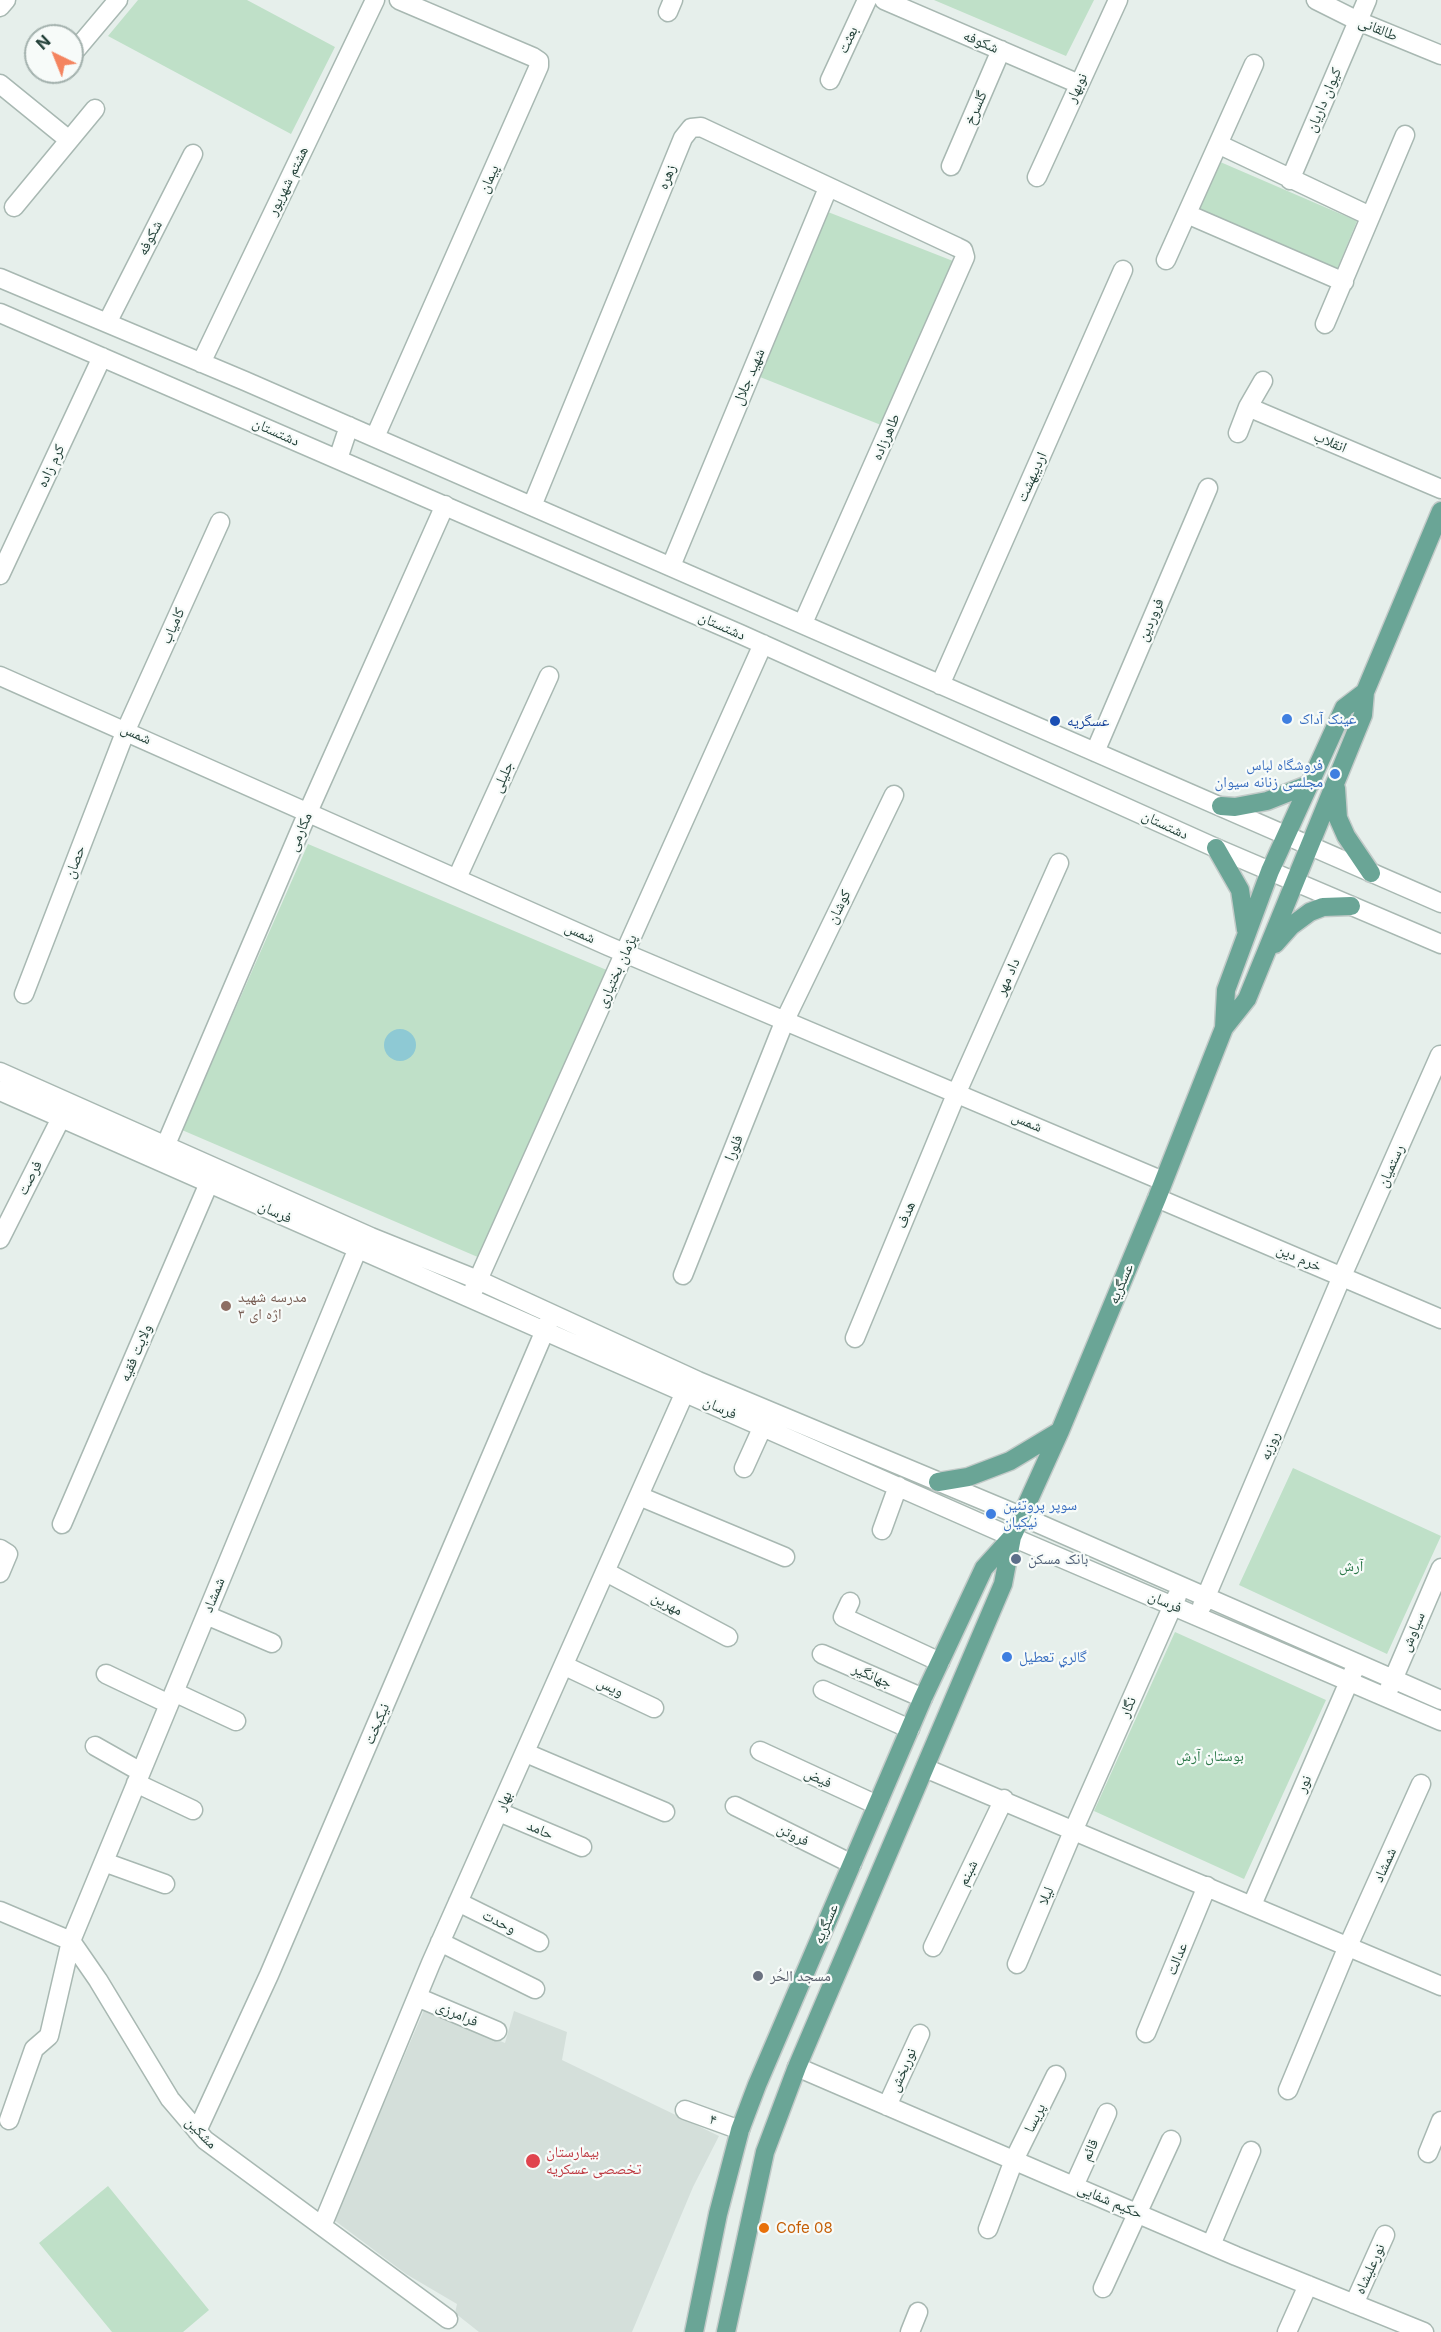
<!DOCTYPE html>
<meta charset="utf-8">
<style>
body{margin:0}
#map{position:relative;width:1441px;height:2332px;overflow:hidden;background:#e6efeb;font-family:Inter,sans-serif}
canvas{display:block}
.north{position:absolute;left:24px;top:24px;width:60px;height:60px;box-sizing:border-box;background:#f7fbf9;border:2px solid #a3b1ad;border-radius:50%;rotate:317deg;font-size:16px;font-weight:700;line-height:24px;text-align:center;color:#24423a}
.north::after{content:'';display:block;margin:auto;width:21px;height:27px;background:#f4845f;clip-path:polygon(50% 0,100% 100%,50% 72%,0 100%)}
</style>
<div id="map">
<canvas width="1441" height="2332"></canvas>
<div class="north">N</div>
</div>
<script>
const c = document.querySelector('canvas').getContext('2d');
c.lineJoin = 'round';
function fill(path, color) {
  c.fillStyle = color;
  c.fill(path, 'evenodd');
}
function poly(rows) {
  const path = new Path2D();
  for (const r of rows) {
    if (r.length === 3) {
      path.moveTo(r[0] + r[2], r[1]);
      path.arc(r[0], r[1], r[2], 0, 2 * Math.PI);
      continue;
    }
    path.moveTo(r[0], r[1]);
    for (let i = 2; i < r.length; i += 2) path.lineTo(r[i], r[i + 1]);
  }
  return path;
}
function trace(path, color, width, dash) {
  c.strokeStyle = color;
  c.lineWidth = width;
  c.lineCap = dash ? 'butt' : 'round';
  c.setLineDash(dash || []);
  c.stroke(path);
}
function write(font, color, halo, rows, align = 'center') {
  c.font = font + ' Inter,"Noto Naskh Arabic",sans-serif';
  c.lineWidth = 4.5;
  c.setLineDash([]);
  c.textBaseline = 'middle';
  c.strokeStyle = halo;
  c.fillStyle = color;
  for (const [text, x, y, turn = 0] of rows) {
    c.save();
    c.translate(x, y);
    c.rotate((+turn || 0) * Math.PI / 180);
    c.textAlign = isNaN(turn) ? turn : align;
    if (halo) c.strokeText(text, 0, 0);
    c.fillText(text, 0, 0);
    c.restore();
  }
}
const built = poly([
 [424,2010,505,2043,514,2011,567,2032,562,2060,719,2136,693,2187,632,2332,479,2332,455,2313,457,2304,406,2274,334,2220]
]);
const green = poly([
 [138,0,247,0,335,47,291,134,108,36],
 [934,0,1094,0,1066,56],
 [1218,161,1357,221,1336,272,1194,209],
 [828,212,953,261,881,425,760,377],
 [308,844,609,971,480,1258,182,1130],
 [1293,1468,1441,1536,1387,1654,1239,1585],
 [1175,1632,1326,1700,1244,1879,1094,1811],
 [108,2186,209,2310,183,2332,112,2332,39,2243]
]);
const water = poly([
 [400,1045,16]
]);
const minor = poly([
 [884,0,1079,84],
 [1316,0,1358,21,1441,55],
 [0,7,6,0],
 [668,12,673,0],
 [75,51,118,0],
 [830,80,867,0],
 [0,84,69,140],
 [1218,144,1370,216],
 [951,166,1001,50],
 [1037,177,1118,0],
 [1290,180,1367,0],
 [14,207,95,109],
 [1187,214,1344,282],
 [1166,260,1254,64],
 [0,278,245,381,1441,903],
 [0,313,740,634,1216,848,1441,944],
 [107,323,193,154],
 [1325,324,1405,135],
 [201,363,375,0],
 [1263,381,1248,407,1441,489],
 [1238,433,1248,407],
 [375,437,539,66,539,61,533,57,399,0],
 [338,459,349,426],
 [532,506,683,138,691,128,701,127,957,247,963,250,965,257,803,623],
 [671,566,828,188],
 [0,575,102,357],
 [0,676,608,946,1163,1181],
 [940,685,1123,270],
 [1095,752,1208,488],
 [457,878,549,676],
 [24,994,126,730,220,522],
 [0,1072,371,1237,478,1280,698,1381,1035,1522,1441,1700],
 [0,1091,1012,1537,1441,1721],
 [161,1156,308,812,445,505],
 [1157,1198,1441,1319],
 [0,1239,61,1118],
 [683,1275,785,1020,894,795],
 [473,1291,763,644],
 [855,1338,957,1092,1059,863],
 [744,1468,768,1415],
 [639,1496,785,1557],
 [62,1524,209,1183],
 [882,1530,898,1486],
 [0,1549,8,1554,0,1573],
 [606,1572,728,1637],
 [850,1602,843,1617,940,1662],
 [1202,1606,1342,1276,1440,1055],
 [206,1615,272,1643],
 [822,1654,923,1698],
 [565,1666,654,1708],
 [106,1674,169,1704],
 [1389,1689,1441,1568],
 [823,1690,910,1729],
 [174,1692,236,1721],
 [95,1746,141,1772],
 [760,1751,877,1805],
 [526,1753,665,1812],
 [925,1768,1441,1986],
 [136,1783,193,1810],
 [735,1806,852,1864],
 [499,1812,582,1847],
 [104,1862,165,1884],
 [458,1902,539,1942],
 [1252,1905,1354,1670],
 [0,1911,71,1941,98,1980,170,2099,205,2140,448,2319],
 [440,1942,535,1989],
 [933,1947,1004,1799],
 [1017,1964,1074,1829,1177,1596],
 [417,1997,497,2031],
 [1146,2033,1207,1886],
 [797,2067,1236,2256,1424,2332],
 [1288,2090,1348,1946,1421,1784],
 [887,2106,920,2034],
 [685,2110,740,2130],
 [9,2120,34,2049,49,2036,71,1941,358,1248],
 [197,2131,269,1975,549,1321],
 [1428,2153,1441,2121],
 [1074,2186,1107,2113],
 [322,2226,431,1963,689,1383],
 [988,2229,1014,2160,1056,2075],
 [1211,2245,1251,2151],
 [1103,2288,1171,2140],
 [1354,2304,1385,2235],
 [910,2332,918,2312],
 [1287,2332,1308,2285]
]);
const major = poly([
 [1336,788,1338,818,1346,836,1371,873],
 [1221,806,1235,807,1267,801,1310,784],
 [1216,848,1240,890,1246,930],
 [1275,944,1291,926,1310,912,1323,907,1351,906],
 [1224,1028,1226,990,1270,871,1344,708,1365,692],
 [938,1482,968,1477,1010,1461,1060,1431],
 [694,2332,718,2214,740,2130,757,2085,923,1698,984,1568,1012,1537],
 [726,2332,765,2152,797,2067,1003,1584,1012,1537,1060,1431,1157,1198,1224,1028,1247,999,1363,715,1365,692,1441,511]
]);
const markers = [
 [1287,719,6,"#3f7fe0"],
 [1055,721,6,"#1a4fb4"],
 [1335,774,6,"#3f7fe0"],
 [226,1306,6,"#8d6e63"],
 [991,1514,6,"#3f7fe0"],
 [1016,1559,6,"#5c6f8a"],
 [1007,1657,6,"#3f7fe0"],
 [758,1976,6,"#6b7280"],
 [533,2161,8,"#e0444e"],
 [764,2228,6,"#e8710a"]
];
const streetNames = [
 ["طالقانی",1378,29,23],
 ["بعثت",848,40,-65],
 ["شکوفه",981,42,23],
 ["نوبهار",1077,88,-65],
 ["کیوان داریان",1324,100,-67],
 ["گلسرخ",976,108,-67],
 ["زهره",667,177,-68],
 ["پیمان",489,179,-66],
 ["هشتم شهریور",288,181,-64],
 ["شکوفه",150,238,-63],
 ["شهید جلال",749,377,-67],
 ["دشتستان",276,432,24],
 ["طاهرزاده",886,437,-66],
 ["انقلاب",1330,442,23],
 ["کرم زاده",51,466,-65],
 ["اردیبهشت",1032,477,-66],
 ["فروردین",1151,620,-67],
 ["کامیاب",173,626,-66],
 ["دشتستان",722,626,24],
 ["شمس",136,734,24],
 ["جلیلی",503,777,-66],
 ["دشتستان",1165,825,25],
 ["مکارمی",300,832,-67],
 ["حصان",75,862,-69],
 ["کوشان",839,907,-64],
 ["شمس",580,933,24],
 ["پژمان بختیاری",617,971,-66],
 ["داد مهر",1008,977,-66],
 ["شمس",1027,1122,23],
 ["فلورا",734,1148,-68],
 ["رستمیان",1391,1166,-66],
 ["فرصت",30,1178,-63],
 ["فرسان",275,1212,24],
 ["هدف",906,1215,-68],
 ["خرم دین",1299,1258,23],
 ["عسگریه",1121,1284,-67],
 ["ولایت فقیه",136,1353,-67],
 ["فرسان",720,1408,24],
 ["روزبه",1270,1446,-67],
 ["شمشاد",214,1595,-68],
 ["فرسان",1165,1602,23],
 ["مهرین",667,1604,28],
 ["سیاوش",1413,1632,-67],
 ["جهانگیر",872,1676,23],
 ["ویس",610,1687,25],
 ["نگار",1128,1707,-66],
 ["نیکبخت",377,1724,-67],
 ["فیض",818,1778,25],
 ["نور",1304,1784,-66],
 ["بهار",504,1801,-66],
 ["حامد",540,1830,23],
 ["فروتن",793,1835,26],
 ["شمشاد",1385,1865,-66],
 ["شبنم",968,1873,-64],
 ["لیلا",1046,1896,-67],
 ["وحدت",499,1922,27],
 ["عسگریه",826,1924,-67],
 ["عدالت",1177,1959,-68],
 ["فرامرزی",457,2014,23],
 ["نوربخش",903,2070,-66],
 ["پریسا",1035,2118,-64],
 ["۴",713,2120,20],
 ["مشکین",201,2133,45],
 ["قائم",1090,2150,-66],
 ["حکیم شفایی",1110,2201,23],
 ["نورعلیشاه",1370,2269,-66]
];
const shopNames = [
 ["عینک آداک",1299,719],
 ["فروشگاه لباس",1323,765,"right"],
 ["مجلسی زنانه سیوان",1323,782,"right"],
 ["سوپر پروتئین",1003,1505],
 ["نیکیان",1003,1522],
 ["گالري تعطيل",1019,1657]
];
const transitNames = [
 ["عسگریه",1067,721]
];
const educationNames = [
 ["مدرسه شهید",238,1297],
 ["اژه ای ۳",238,1314]
];
const serviceNames = [
 ["بانک مسکن",1028,1559]
];
const parkNames = [
 ["آرش",1351,1566],
 ["بوستان آرش",1210,1756]
];
const worshipNames = [
 ["مسجد الحُر",770,1976]
];
const healthNames = [
 ["بیمارستان",546,2152],
 ["تخصصی عسکریه",546,2169]
];
const foodNames = [
 ["Cofe 08",776,2228]
];
fill(built, '#d4dfda');
fill(green, '#bfe0c8');
fill(water, '#8ec9d4');
trace(minor, '#a8b8b2', 21);
trace(major, '#c2cac8', 21);
trace(minor, '#fff', 18);
trace(major, '#6aa596', 18);
for (const [x, y, r, color] of markers) {
  const dot = new Path2D();
  dot.arc(x, y, r, 0, 2 * Math.PI);
  c.fillStyle = color;
  c.fill(dot);
  trace(dot, '#f7fbf9', 2);
}
write('15px', '#24423a', '#f7fbf9', streetNames);
write('15px', '#366cbe', '#f7fbf9', shopNames, 'left');
write('15px', '#164399', '#f7fbf9', transitNames, 'left');
write('15px', '#785e54', '#f7fbf9', educationNames, 'left');
write('15px', '#4e5e75', '#f7fbf9', serviceNames, 'left');
write('15px', '#2d7a4b', '#f7fbf9', parkNames);
write('15px', '#5b616d', '#f7fbf9', worshipNames, 'left');
write('15px', '#be3a42', '#f7fbf9', healthNames, 'left');
write('15px', '#c56008', '#f7fbf9', foodNames, 'left');
</script>
